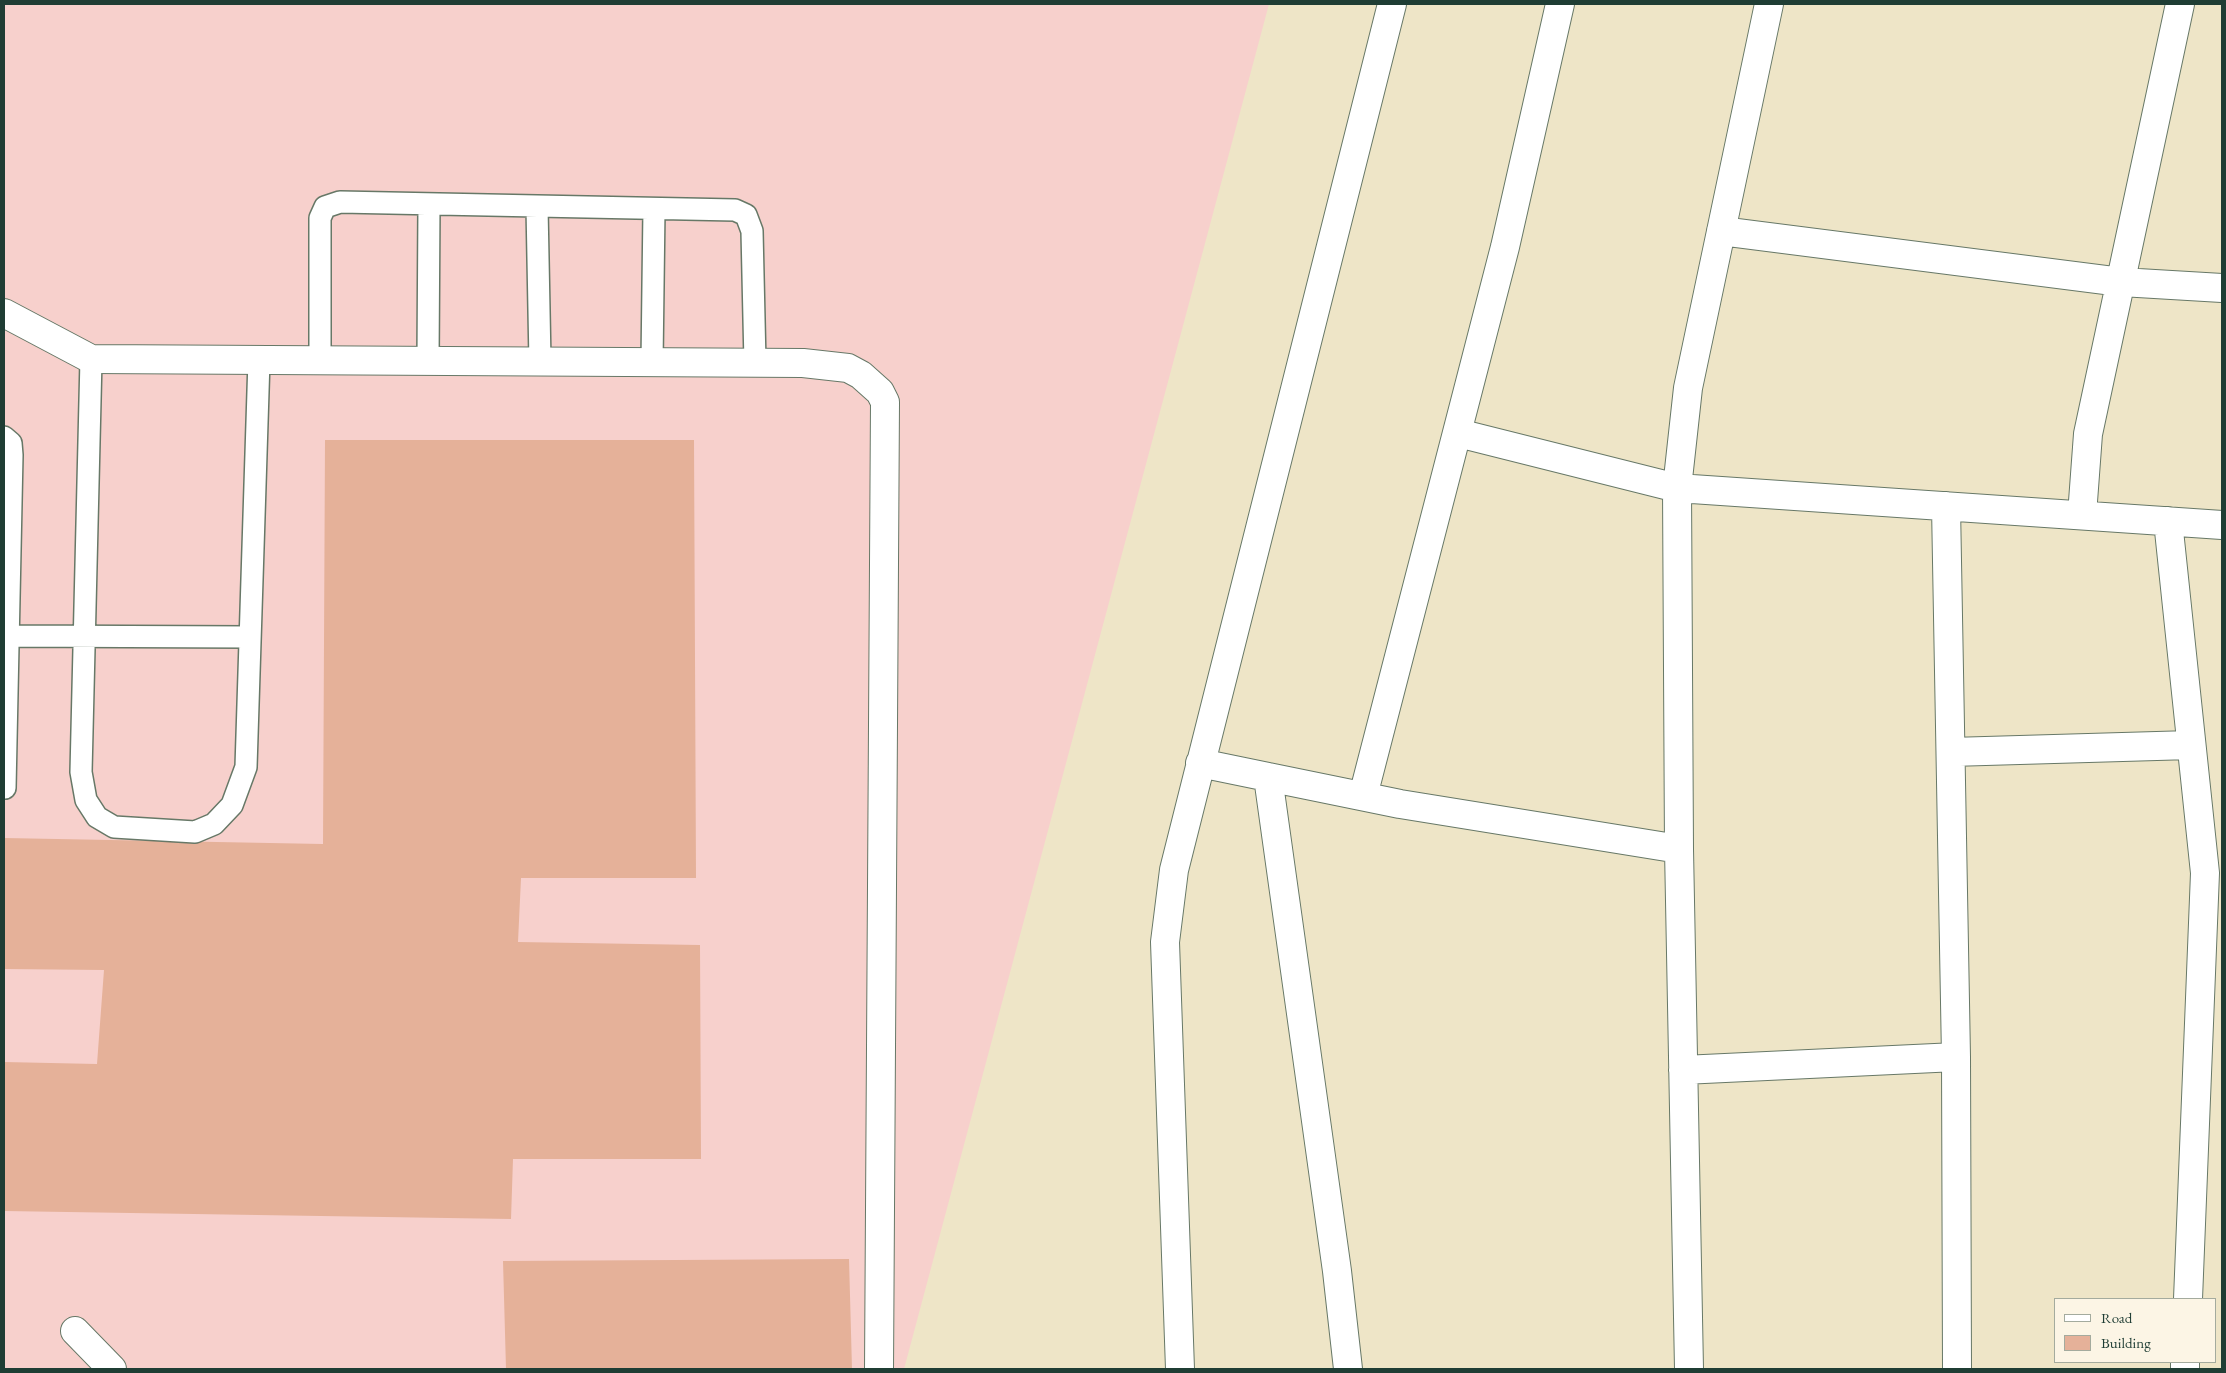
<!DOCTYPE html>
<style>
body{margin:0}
#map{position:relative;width:2226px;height:1373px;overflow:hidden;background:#eee5c7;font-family:"EB Garamond",serif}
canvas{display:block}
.frame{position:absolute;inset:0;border:5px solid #1f3d34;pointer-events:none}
.legend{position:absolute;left:2054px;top:1298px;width:162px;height:65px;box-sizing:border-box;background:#fcf5e5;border:1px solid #a4ab9e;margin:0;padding:6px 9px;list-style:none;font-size:15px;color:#1f3d34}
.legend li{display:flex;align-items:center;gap:10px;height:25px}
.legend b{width:25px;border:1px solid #a4ab9e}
</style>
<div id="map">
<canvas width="2226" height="1373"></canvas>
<div class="frame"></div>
<ul class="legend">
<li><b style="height:6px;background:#fff"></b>Road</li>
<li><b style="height:14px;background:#e5b199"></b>Building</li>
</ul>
</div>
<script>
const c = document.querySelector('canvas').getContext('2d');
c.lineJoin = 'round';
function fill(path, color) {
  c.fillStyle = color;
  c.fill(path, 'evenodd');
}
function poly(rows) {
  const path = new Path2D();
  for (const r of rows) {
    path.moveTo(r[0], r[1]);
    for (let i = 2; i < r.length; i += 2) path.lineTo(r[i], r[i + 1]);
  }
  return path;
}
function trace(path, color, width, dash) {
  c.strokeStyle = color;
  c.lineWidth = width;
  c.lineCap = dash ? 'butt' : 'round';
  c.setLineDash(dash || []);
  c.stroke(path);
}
const built = poly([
 [4,4,1269,4,904,1369,4,1369]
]);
const building = poly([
 [325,440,694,440,696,878,521,878,518,942,700,945,701,1159,513,1159,511,1219,4,1211,4,1062,97,1064,104,970,4,969,4,838,323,844],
 [849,1259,852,1369,506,1369,503,1261]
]);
const service = poly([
 [537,207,540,362],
 [91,359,81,772,86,800,97,817,114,827,195,832,214,824,232,805,246,767,259,360],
 [320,361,320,218,325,207,340,202,735,210,746,215,752,231,755,363],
 [428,361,429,204],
 [652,362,654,209],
 [4,437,11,443,12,455,5,788],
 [4,636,250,637]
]);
const minor = poly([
 [1721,231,2121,282,2222,288],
 [4,313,91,359,803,363,848,368,861,375,880,392,885,402,879,1369],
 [1458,433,1677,488,2222,525],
 [1946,506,1956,1057,1957,1369],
 [2082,515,2088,434,2180,4],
 [2168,521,2205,873,2188,1299],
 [1951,752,2191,745],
 [1200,763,1268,777,1337,1271,1348,1369],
 [1268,777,1400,804,1679,849],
 [1363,796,1505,247,1560,4],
 [1683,1070,1956,1057],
 [75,1331,112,1369],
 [1180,1369,1165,942,1174,870,1392,4],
 [1689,1369,1679,849,1677,488,1688,388,1769,4],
 [2185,1369,2185,1362]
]);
fill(built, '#f7d0cc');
fill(building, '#e5b199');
trace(service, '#677867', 24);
trace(minor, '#677867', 30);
trace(service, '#fff', 21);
trace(minor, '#fff', 28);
</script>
